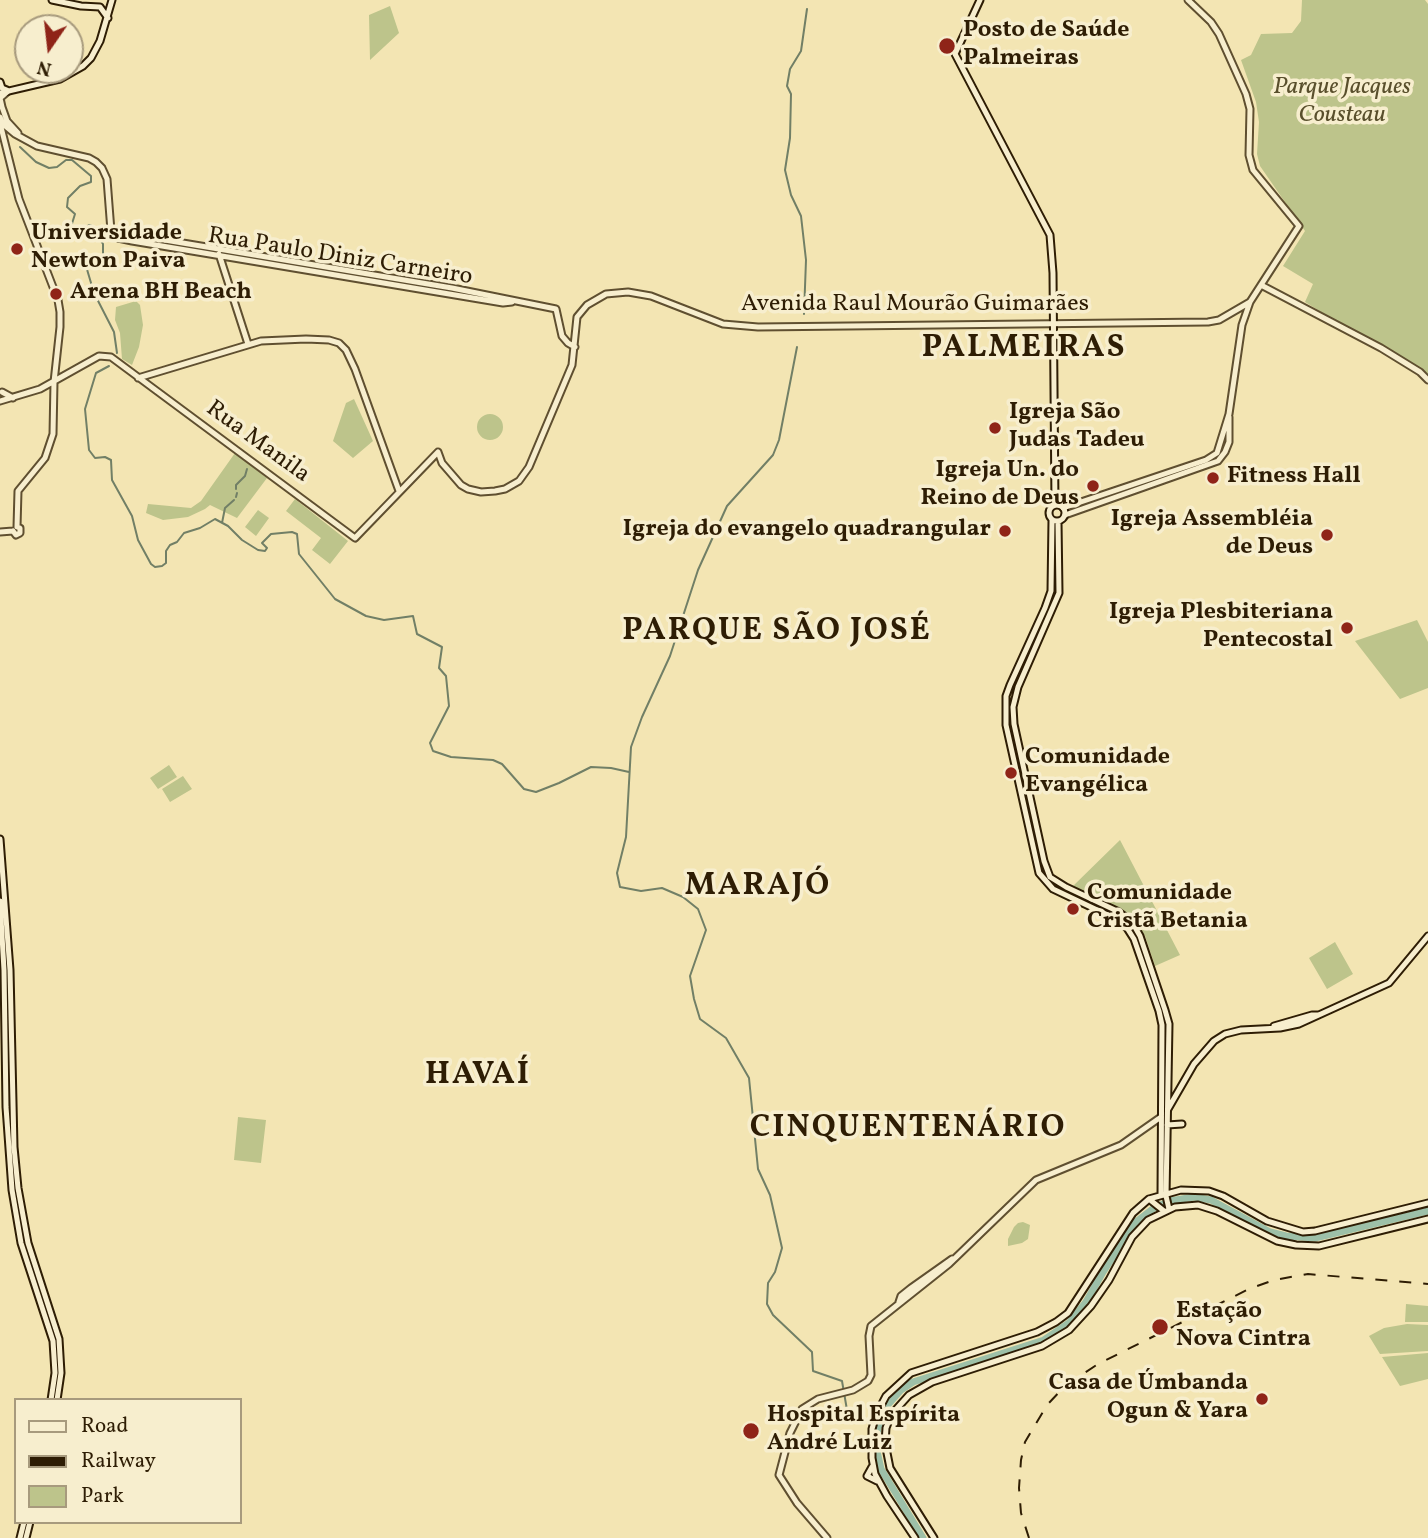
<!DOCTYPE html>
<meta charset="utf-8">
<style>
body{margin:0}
#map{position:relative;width:1428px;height:1538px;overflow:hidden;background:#f3e5b3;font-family:Vollkorn,serif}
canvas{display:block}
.legend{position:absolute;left:14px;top:1398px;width:228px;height:126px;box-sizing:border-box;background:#f7eece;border:2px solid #a79a7d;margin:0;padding:9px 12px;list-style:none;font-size:21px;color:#2e1d04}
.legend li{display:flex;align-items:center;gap:14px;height:35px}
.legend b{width:35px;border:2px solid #a79a7d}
.north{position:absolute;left:14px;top:14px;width:70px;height:70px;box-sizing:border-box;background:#f7eece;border:2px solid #a79a7d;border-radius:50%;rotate:194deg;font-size:19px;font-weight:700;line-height:28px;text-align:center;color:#2e1d04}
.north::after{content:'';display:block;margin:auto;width:24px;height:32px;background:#8f2418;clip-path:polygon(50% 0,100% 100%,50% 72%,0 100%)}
</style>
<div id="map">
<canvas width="1428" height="1538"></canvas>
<ul class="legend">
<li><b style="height:9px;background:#f7eece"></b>Road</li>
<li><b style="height:9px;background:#2e1d04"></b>Railway</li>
<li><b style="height:19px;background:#bdc48b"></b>Park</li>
</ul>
<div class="north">N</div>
</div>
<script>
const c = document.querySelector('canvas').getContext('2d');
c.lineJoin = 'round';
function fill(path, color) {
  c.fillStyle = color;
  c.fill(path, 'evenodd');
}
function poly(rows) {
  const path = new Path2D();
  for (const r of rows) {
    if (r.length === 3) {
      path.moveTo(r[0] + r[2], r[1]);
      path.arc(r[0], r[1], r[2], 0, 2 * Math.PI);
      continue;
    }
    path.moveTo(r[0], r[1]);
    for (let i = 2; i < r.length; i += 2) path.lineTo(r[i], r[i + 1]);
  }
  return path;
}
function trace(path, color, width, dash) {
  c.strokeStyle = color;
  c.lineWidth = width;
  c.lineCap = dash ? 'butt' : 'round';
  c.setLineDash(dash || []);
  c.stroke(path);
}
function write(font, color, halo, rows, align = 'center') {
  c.font = font + ' Vollkorn,serif';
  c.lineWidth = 7;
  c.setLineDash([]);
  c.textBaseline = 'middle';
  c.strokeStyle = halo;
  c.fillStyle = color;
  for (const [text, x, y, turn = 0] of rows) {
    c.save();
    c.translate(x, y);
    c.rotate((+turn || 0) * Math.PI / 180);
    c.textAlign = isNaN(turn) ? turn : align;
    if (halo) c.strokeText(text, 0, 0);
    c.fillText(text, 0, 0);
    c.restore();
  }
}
const green = poly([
 [1302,0,1425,0,1428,4,1428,378,1305,302,1313,284,1283,266,1305,231,1260,166,1257,154,1259,122,1256,102,1241,60,1251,55,1261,34,1292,33,1301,21],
 [390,6,399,33,370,60,369,15],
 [136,301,140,305,143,325,139,347,132,365,122,359,120,333,115,320,116,307],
 [354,399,373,441,353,458,333,441,346,403],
 [490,427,13],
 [235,453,267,478,237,518,210,505,205,509,188,517,163,520,146,513,148,504,191,508,201,501],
 [295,499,348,541,330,564,312,550,321,538,286,511],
 [258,510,269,518,256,536,245,527],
 [1417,620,1428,642,1428,688,1400,699,1355,641],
 [169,765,177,777,158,789,150,778],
 [183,776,192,789,170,802,162,789],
 [1120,840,1180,955,1155,966,1145,936,1135,920,1119,908,1072,887],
 [1335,942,1353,974,1327,989,1309,958],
 [238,1117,266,1120,261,1163,234,1160],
 [1023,1222,1030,1225,1028,1239,1022,1243,1008,1246,1008,1239,1014,1227,1018,1223],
 [1406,1304,1428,1306,1428,1322,1405,1322],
 [1407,1324,1428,1325,1428,1351,1380,1354,1369,1336,1384,1328],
 [1428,1353,1428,1379,1400,1386,1382,1357]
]);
const stream = poly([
 [20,147,36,162,49,168,57,167,66,160,72,160,91,176,91,182,80,186,68,198,67,207,75,214,70,230,72,233,78,233,89,225,92,226,103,244,103,256,86,266,94,293,114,332,117,353],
 [804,314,806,260,801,216,791,195,785,170,790,138,791,94,787,86,790,69,801,51,807,9],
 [797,347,779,440,773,455,727,506,698,570,670,656,642,717,631,747,626,837,617,873,620,887,641,891,662,888,683,897,698,909,706,930,690,976,694,999,700,1019,726,1038,749,1078,758,1169,770,1195,782,1248,775,1272,768,1283,767,1304,773,1315,812,1352,813,1371,842,1381,847,1410,855,1420],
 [109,366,96,373,85,409,89,450,95,458,105,457,111,460,112,480,132,516,138,540,151,564,155,567,162,566,166,563,166,551,170,545,177,542,184,533,200,528,215,519,228,526,242,540,258,550,265,551,267,548,262,543,271,534,292,532,297,534,299,554,335,599,366,616,384,620,413,616,417,634,442,647,439,668,446,676,449,706,430,743,433,751,451,757,493,760,502,764,524,789,536,792,559,783,591,767,611,768,629,772],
 [236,489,236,485,245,476,247,469],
 [236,497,237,493],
 [222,523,225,508,234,500]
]);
const river = poly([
 [923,1538,881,1469,876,1447,878,1428,886,1407,901,1390,913,1382,1044,1340,1069,1323,1086,1302,1103,1272,1136,1222,1154,1208,1170,1201,1194,1197,1211,1200,1270,1232,1286,1236,1315,1238,1428,1211]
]);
const tertiary = poly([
 [7,92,0,98,2,107,7,121,18,133],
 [0,117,3,124,15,134,37,146,89,158,96,162,102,168,107,179,111,231],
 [0,123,19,199,58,300,60,312,60,327,54,382,53,434,45,458,18,491,17,527],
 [111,231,452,288,556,309,562,336,568,343,575,347],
 [111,231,118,238,132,241,503,303,512,302],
 [219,254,248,344],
 [1261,285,1381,348,1420,372,1428,380],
 [138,378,261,341,306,339,329,340,339,343,346,350,355,369,399,491],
 [2,392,13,398],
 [0,401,40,389,99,356,111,357,355,538,438,452,442,463,461,485,468,489,481,492,495,491,505,489,519,481,529,467,572,365,577,317,587,305,606,294,628,292,651,296,723,324,758,327,1208,322,1219,320,1250,302],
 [1063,508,1206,460,1217,453,1229,414,1242,325,1250,302,1299,226,1253,170,1249,155,1250,109,1246,94,1219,34,1211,22,1188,0],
 [1065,515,1218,461,1225,452,1229,442,1229,417],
 [13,531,16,535,20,533,20,528,17,527],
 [0,532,13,531],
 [899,1302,901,1296,911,1288,952,1259],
 [827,1538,797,1503,779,1475,790,1433,802,1409,818,1399,853,1390,868,1381,871,1375,869,1336,871,1326,949,1264,1036,1180,1121,1145,1161,1117]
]);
const secondary = poly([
 [52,0,81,6,100,7,108,18],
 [980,0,955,54,1050,235,1053,273,1055,505],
 [0,82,2,88,9,91],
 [0,93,60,79,83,66,91,58,100,41,112,0],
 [1057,513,8],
 [1052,520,1051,591,1045,608,1010,685,1006,696,1006,725,1039,873,1053,889,1114,918,1127,928,1134,939,1159,1011,1162,1025,1161,1195],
 [1058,521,1059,593,1018,687,1013,707,1014,724,1044,861,1050,877,1066,887,1117,911,1132,922,1140,936,1165,1010,1169,1024,1166,1196,1169,1209],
 [0,839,10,970,14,1147,18,1188,28,1243,59,1339,61,1373,57,1400],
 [0,901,4,970,6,1107,12,1190,21,1243,53,1341,55,1373,51,1400],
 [1274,1026,1312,1015,1318,1015],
 [1168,1109,1194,1064,1214,1041,1225,1034,1241,1030,1280,1028,1299,1024,1389,983,1428,936],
 [1167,1125,1182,1124],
 [1149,1199,1164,1211],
 [872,1467,867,1476,877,1481],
 [20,1538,24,1522],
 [26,1538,30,1522],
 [915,1538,887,1496,875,1474,872,1458,872,1429,876,1415,886,1396,911,1373,1037,1332,1056,1322,1068,1313,1133,1213,1149,1199,1181,1190,1209,1191,1223,1196,1267,1221,1303,1232,1315,1231,1428,1203],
 [934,1538,890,1468,885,1443,886,1428,891,1415,909,1395,932,1382,1042,1346,1069,1330,1091,1306,1109,1280,1132,1237,1148,1220,1175,1207,1198,1205,1217,1211,1277,1241,1296,1245,1319,1246,1428,1219]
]);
const rail = poly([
 [1029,1538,1021,1513,1019,1488,1021,1460,1025,1442,1047,1405,1065,1386,1098,1364,1249,1289,1274,1280,1308,1274,1428,1284]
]);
const markers = [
 [947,46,9,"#8f2418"],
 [17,249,7,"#8f2418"],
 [56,294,7,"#8f2418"],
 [995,428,7,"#8f2418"],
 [1213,478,7,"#8f2418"],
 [1093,486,7,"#8f2418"],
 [1005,531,7,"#8f2418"],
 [1327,535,7,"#8f2418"],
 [1347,628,7,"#8f2418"],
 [1011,773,7,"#8f2418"],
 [1073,909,7,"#8f2418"],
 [1160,1327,9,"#8f2418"],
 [1262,1399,7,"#8f2418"],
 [751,1431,9,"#8f2418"]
];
const poiNames = [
 ["Posto de Saúde",963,32],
 ["Palmeiras",963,60],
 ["Universidade",31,235],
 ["Newton Paiva",31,263],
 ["Arena BH Beach",70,294],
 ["Igreja São",1009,414],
 ["Judas Tadeu",1009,442],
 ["Igreja Un. do",1079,472,"right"],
 ["Reino de Deus",1079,500,"right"],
 ["Fitness Hall",1227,478],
 ["Igreja Assembléia",1313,521,"right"],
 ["de Deus",1313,549,"right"],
 ["Igreja do evangelo quadrangular",991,531,"right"],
 ["Igreja Plesbiteriana",1333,614,"right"],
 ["Pentecostal",1333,642,"right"],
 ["Comunidade",1025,759],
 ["Evangélica",1025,787],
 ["Comunidade",1087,895],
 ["Cristã Betania",1087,923],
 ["Estação",1176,1313],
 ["Nova Cintra",1176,1341],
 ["Casa de Úmbanda",1248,1385,"right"],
 ["Ogun & Yara",1248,1413,"right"],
 ["Hospital Espírita",767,1417],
 ["André Luiz",767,1445]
];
const parkNames = [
 ["Parque Jacques",1342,89],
 ["Cousteau",1342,117]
];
const streetNames = [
 ["Rua Paulo Diniz Carneiro",340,258,9],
 ["Avenida Raul Mourão Guimarães",915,306],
 ["Rua Manila",257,443,36]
];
const districtNames = [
 ["PALMEIRAS",1024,350],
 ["PARQUE SÃO JOSÉ",777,633],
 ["MARAJÓ",758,888],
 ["HAVAÍ",478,1077],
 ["CINQUENTENÁRIO",908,1130]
];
fill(green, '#bdc48b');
trace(stream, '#717f66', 2);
trace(river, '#9dc0a8', 7);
trace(tertiary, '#5f4f30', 9);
trace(secondary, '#2e1d04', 9);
trace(tertiary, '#f7eece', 5);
trace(secondary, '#f7eece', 5);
trace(rail, '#2e1d04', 2, [12, 12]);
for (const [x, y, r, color] of markers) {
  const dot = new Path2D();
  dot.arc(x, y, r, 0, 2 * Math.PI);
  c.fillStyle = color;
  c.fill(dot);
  trace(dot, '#f7eece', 2.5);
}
write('bold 24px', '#2e1d04', '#f7eece', poiNames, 'left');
write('italic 24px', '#594f2c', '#f7eece', parkNames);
write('24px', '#2e1d04', '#f7eece', streetNames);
c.letterSpacing = '2px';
write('bold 32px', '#2e1d04', '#f7eece', districtNames);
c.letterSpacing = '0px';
</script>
